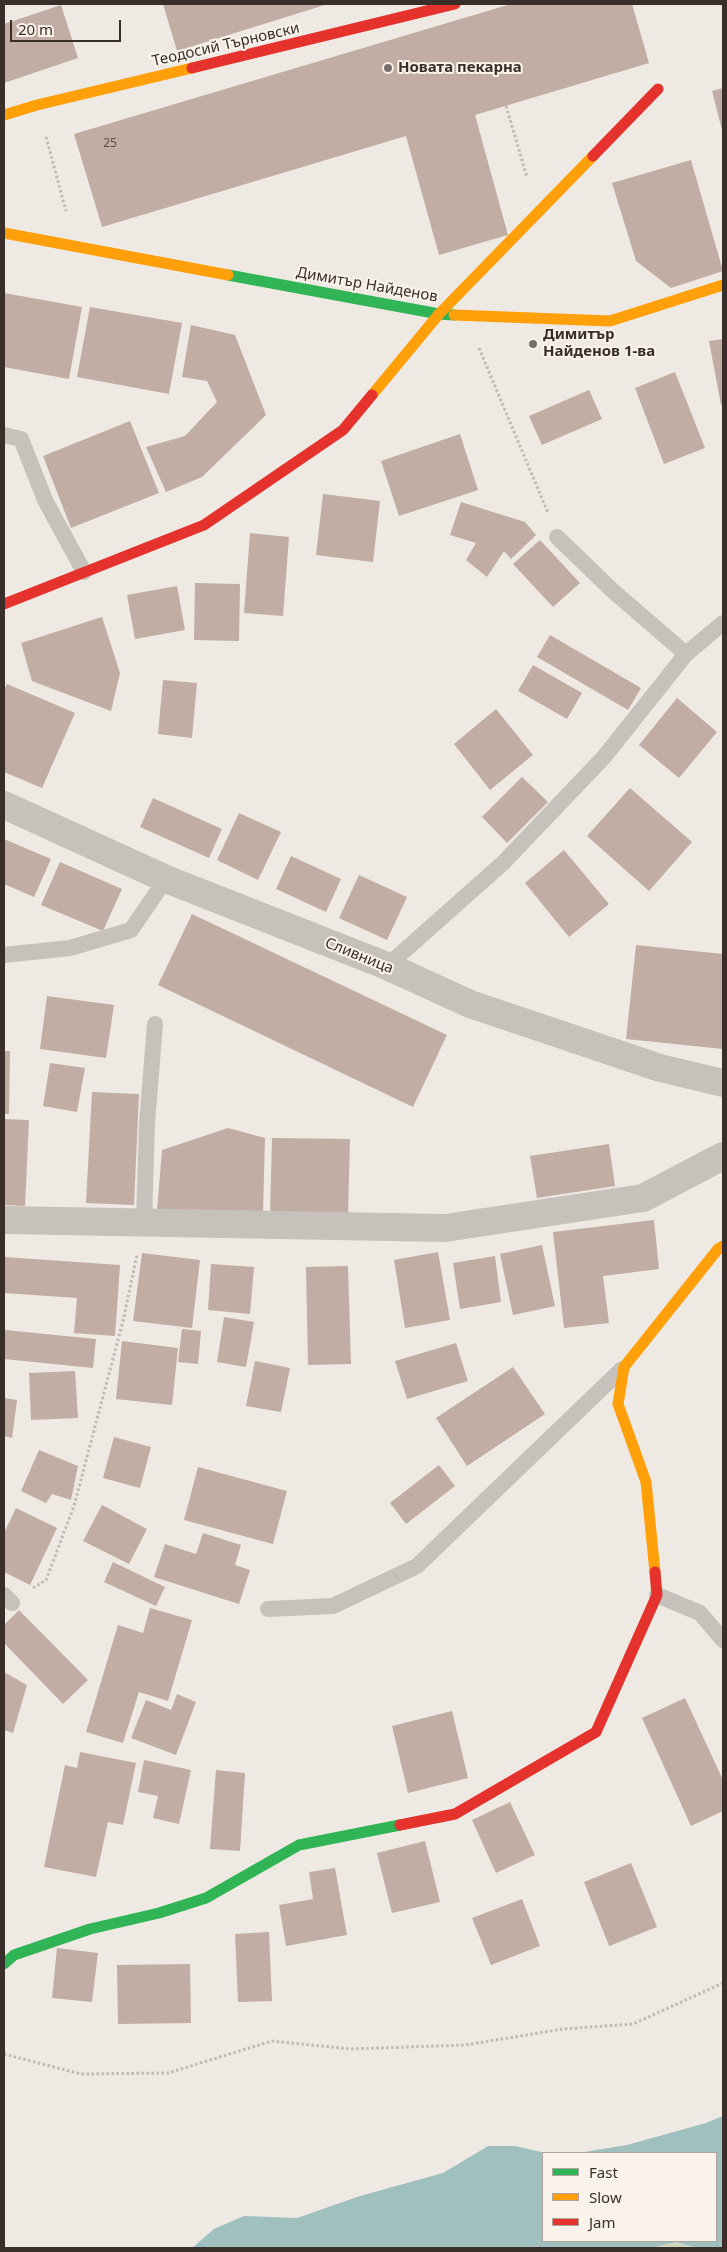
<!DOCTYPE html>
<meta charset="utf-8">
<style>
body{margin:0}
#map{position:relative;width:727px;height:2252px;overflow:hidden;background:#eee9e3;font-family:"Noto Sans",sans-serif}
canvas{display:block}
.frame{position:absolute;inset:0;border:5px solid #392e29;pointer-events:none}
.legend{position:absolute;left:542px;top:2152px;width:175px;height:90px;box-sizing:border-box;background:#faf3eb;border:1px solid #ada49d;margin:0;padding:6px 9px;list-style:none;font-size:15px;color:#392e29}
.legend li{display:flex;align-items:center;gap:10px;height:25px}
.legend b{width:25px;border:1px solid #ada49d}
.scale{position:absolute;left:10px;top:20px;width:111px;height:22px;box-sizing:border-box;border:2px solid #392e29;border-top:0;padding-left:6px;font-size:15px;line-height:18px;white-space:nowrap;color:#392e29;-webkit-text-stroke:4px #faf3eb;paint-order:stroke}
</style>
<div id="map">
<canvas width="727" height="2252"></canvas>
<div class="frame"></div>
<ul class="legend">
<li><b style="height:6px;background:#30b455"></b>Fast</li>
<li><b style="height:6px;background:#ff9f0a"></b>Slow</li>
<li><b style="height:6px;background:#e5322d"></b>Jam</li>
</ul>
<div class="scale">20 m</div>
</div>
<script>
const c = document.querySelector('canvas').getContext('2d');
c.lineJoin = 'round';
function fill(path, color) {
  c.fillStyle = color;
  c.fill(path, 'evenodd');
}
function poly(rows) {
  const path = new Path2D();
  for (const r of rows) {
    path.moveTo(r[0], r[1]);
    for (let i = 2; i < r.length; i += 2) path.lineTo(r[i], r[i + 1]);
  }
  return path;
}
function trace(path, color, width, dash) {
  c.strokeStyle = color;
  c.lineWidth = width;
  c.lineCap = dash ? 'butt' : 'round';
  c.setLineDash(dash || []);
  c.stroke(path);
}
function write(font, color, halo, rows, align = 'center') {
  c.font = font + ' "Noto Sans",sans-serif';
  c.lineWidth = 4;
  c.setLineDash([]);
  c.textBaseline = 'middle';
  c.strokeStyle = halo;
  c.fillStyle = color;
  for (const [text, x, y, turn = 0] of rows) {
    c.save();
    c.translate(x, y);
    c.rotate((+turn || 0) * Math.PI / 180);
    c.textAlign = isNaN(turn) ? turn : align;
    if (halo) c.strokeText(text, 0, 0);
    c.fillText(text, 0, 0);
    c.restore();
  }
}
const green = poly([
 [676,2242,697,2248,651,2248,652,2248]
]);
const water = poly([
 [723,2116,723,2248,697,2248,676,2242,651,2248,192,2248,214,2229,244,2216,297,2218,360,2196,443,2173,488,2146,515,2146,546,2153,543,2153,543,2241,716,2241,716,2153,578,2153,627,2145,706,2123]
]);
const building = poly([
 [163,4,328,4,177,51],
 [511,4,632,4,649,63,475,115,508,235,439,255,406,136,102,227,74,134],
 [61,5,78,58,4,83,4,24],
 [723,88,723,134,712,91],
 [691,160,723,271,671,288,636,261,612,183],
 [4,293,82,307,69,379,4,367],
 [90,307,182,323,169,394,77,377],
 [191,325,235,335,266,415,202,477,166,492,146,447,185,436,217,402,207,381,182,377],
 [723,339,723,405,721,405,709,341],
 [675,372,705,448,664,464,635,388],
 [589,390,602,419,542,445,529,416],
 [130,421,159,493,71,528,43,456],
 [460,434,478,490,399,516,381,461],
 [323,494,380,501,373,562,316,555],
 [461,502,525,522,536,535,511,559,504,551,487,577,466,560,476,543,450,535],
 [250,533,289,537,283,616,244,613],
 [540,540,580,583,553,607,513,564],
 [195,583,240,584,239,641,194,640],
 [177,586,185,630,135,639,127,595],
 [102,617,120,673,111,711,32,681,21,643],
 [550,635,641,688,628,710,537,657],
 [533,665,582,693,567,719,518,691],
 [163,680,197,683,192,738,158,734],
 [7,684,75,713,42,788,4,772,4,690],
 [677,698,717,732,679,778,639,745],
 [496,709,533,755,490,790,454,744],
 [522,777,548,802,507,843,482,817],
 [630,788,692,842,649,891,587,836],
 [153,798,222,829,209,858,140,827],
 [239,813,281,832,258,880,217,860],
 [4,839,51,859,34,897,4,884],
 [564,850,609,904,569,937,525,883],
 [291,856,341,879,326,912,276,889],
 [60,862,122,889,103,931,41,905],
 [359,875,407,897,387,940,339,918],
 [192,914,447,1035,413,1107,158,985],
 [636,945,723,954,723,1049,626,1039],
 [47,996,114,1005,106,1058,40,1049],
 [4,1051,10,1051,9,1114,4,1114],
 [50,1063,85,1068,77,1112,43,1106],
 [92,1092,139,1094,134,1205,86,1203],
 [4,1119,29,1120,25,1206,4,1205],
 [228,1128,265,1138,263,1214,157,1210,162,1150],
 [272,1138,350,1139,348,1217,270,1215],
 [609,1144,615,1186,537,1198,530,1156],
 [654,1220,659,1269,603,1276,609,1323,564,1328,553,1232],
 [542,1245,555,1306,513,1315,500,1254],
 [438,1252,450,1320,405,1328,394,1260],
 [142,1253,200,1260,192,1328,133,1321],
 [495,1256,501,1302,460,1309,453,1263],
 [4,1257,120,1265,115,1336,74,1333,77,1298,4,1293],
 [211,1264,254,1267,250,1314,208,1310],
 [348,1266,351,1364,308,1365,306,1267],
 [224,1317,254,1322,246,1367,217,1362],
 [182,1329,201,1331,198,1364,178,1362],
 [5,1330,96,1339,93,1368,4,1359],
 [122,1341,178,1348,172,1405,116,1399],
 [456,1343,468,1381,407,1399,395,1361],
 [255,1361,290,1368,281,1412,246,1406],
 [513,1367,545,1414,467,1466,436,1418],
 [75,1371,78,1418,31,1420,29,1373],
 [4,1398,17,1400,12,1438,4,1436],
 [114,1437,151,1447,140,1488,103,1478],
 [39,1450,78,1466,71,1500,52,1494,46,1503,21,1491],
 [439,1465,455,1486,406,1524,390,1503],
 [198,1467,287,1491,273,1544,184,1520],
 [102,1505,147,1529,129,1564,83,1541],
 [16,1508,57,1528,30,1585,4,1572,4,1533],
 [203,1533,241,1545,235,1565,250,1570,239,1604,154,1577,165,1544,196,1554],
 [113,1562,165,1587,156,1606,104,1582],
 [150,1608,192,1620,168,1701,139,1692,123,1743,86,1732,118,1625,143,1633],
 [19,1610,88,1680,63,1704,4,1643,4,1625],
 [4,1672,27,1685,13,1733,4,1730],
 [177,1694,196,1702,176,1755,131,1738,146,1700,171,1710],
 [685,1698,723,1780,723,1811,691,1826,642,1718],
 [452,1711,468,1778,408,1793,392,1726],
 [80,1752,136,1763,123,1825,108,1822,96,1877,44,1867,65,1765,77,1768],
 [144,1760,191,1770,179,1824,153,1818,158,1796,138,1792],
 [216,1770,245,1773,240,1851,210,1849],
 [510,1802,535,1855,496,1873,472,1820],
 [425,1841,440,1902,392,1913,377,1853],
 [631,1863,657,1927,609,1946,584,1882],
 [335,1868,347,1935,286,1946,279,1905,313,1899,309,1872],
 [522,1899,540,1946,491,1965,472,1918],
 [269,1932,272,2001,238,2002,235,1934],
 [57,1948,98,1953,92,2002,52,1998],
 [190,1964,191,2023,118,2024,117,1965]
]);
const path = poly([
 [506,106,527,177],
 [46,137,66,211],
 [479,348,548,513],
 [33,1588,46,1580,74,1506,123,1321,137,1255],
 [4,2054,81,2074,168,2073,272,2041,350,2049,465,2045,563,2029,633,2024,723,1983]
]);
const lane = poly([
 [4,435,21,439,45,500,84,572],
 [557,537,613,591,686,654],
 [4,955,70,948,131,930,166,879],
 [387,966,503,863,604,757,686,654,723,623],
 [144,1222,147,1123,155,1024],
 [4,1595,12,1603],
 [657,1595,700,1613,723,1640],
 [268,1609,333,1606,417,1566,622,1369]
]);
const street = poly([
 [4,805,166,879,387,966,470,1004,660,1068,723,1083],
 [4,1220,445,1228,643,1198,723,1156]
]);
const fast = poly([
 [228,275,439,314,454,315],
 [4,1964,14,1955,90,1929,159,1913,206,1898,299,1845,400,1825]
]);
const slow = poly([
 [4,115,37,105,192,68],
 [4,233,228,275],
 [454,315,610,321,723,285],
 [372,395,439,314,593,156],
 [655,1572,646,1482,618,1404,624,1367,718,1249,723,1246]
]);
const jam = poly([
 [192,68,455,4],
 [593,156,658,89],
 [4,604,204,525,343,430,372,395],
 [400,1825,455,1814,596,1732,657,1595,655,1572]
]);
const markers = [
 [388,68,5,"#786f6a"],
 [533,344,5,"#786f6a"]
];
const numberNames = [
 ["25",110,144]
];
const streetNames = [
 ["Теодосий Търновски",226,45,-13],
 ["Димитър Найденов",367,285,10],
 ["Сливница",359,956,22]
];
const poiNames = [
 ["Новата пекарна",398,68],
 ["Димитър",543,335],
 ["Найденов 1-ва",543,352]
];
fill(green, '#cfd4bd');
fill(water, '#9fc0bf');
fill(building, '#c2ada4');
trace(path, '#c0b9b4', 3, [2.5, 2.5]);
trace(lane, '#c7c1bc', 16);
trace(street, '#c7c1bc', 28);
trace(fast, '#30b455', 11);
trace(slow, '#ff9f0a', 11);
trace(jam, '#e5322d', 11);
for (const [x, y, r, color] of markers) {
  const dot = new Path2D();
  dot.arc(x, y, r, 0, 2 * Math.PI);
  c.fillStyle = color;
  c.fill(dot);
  trace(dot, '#faf3eb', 2);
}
write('12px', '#5b4e48', null, numberNames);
write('15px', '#392e29', '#faf3eb', streetNames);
write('bold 15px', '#392e29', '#faf3eb', poiNames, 'left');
</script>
